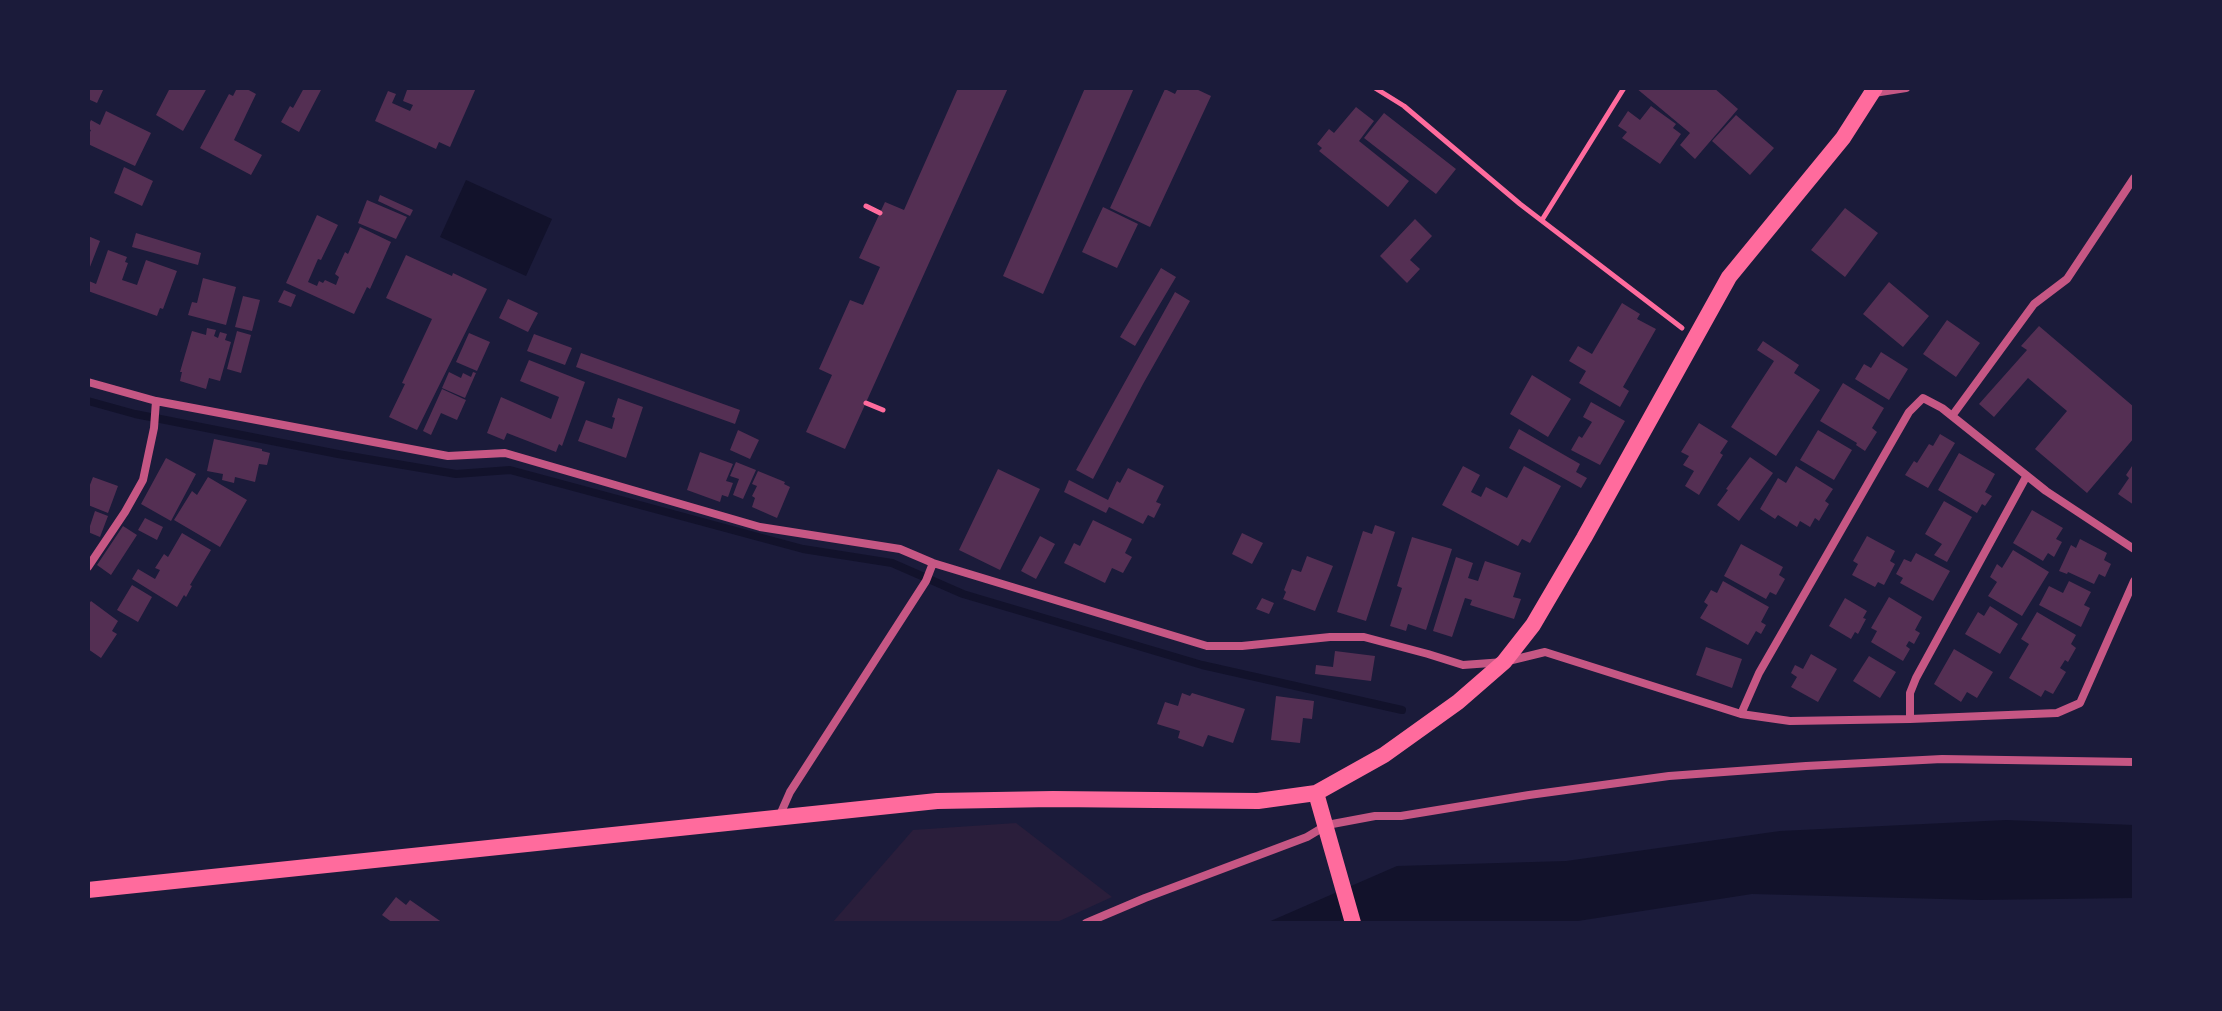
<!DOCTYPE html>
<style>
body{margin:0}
#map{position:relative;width:2222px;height:1011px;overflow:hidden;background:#1b1b3a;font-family:Inter,sans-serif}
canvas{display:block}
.frame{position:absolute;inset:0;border:90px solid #1b1b3a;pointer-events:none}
</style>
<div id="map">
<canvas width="2222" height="1011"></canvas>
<div class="frame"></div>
</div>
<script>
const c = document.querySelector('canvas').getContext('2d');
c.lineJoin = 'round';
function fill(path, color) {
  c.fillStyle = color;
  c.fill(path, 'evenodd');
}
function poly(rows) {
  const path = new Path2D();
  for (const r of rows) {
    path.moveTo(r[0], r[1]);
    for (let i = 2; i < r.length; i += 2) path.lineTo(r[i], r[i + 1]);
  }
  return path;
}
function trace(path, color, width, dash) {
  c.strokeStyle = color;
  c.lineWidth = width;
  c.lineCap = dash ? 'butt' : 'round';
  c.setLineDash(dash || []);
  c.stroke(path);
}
const green = poly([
 [1016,823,1112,897,1055,923,832,923,913,830]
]);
const water = poly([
 [466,180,552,219,526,276,440,237],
 [2006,820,2134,825,2134,898,1980,900,1752,894,1565,923,1266,923,1397,866,1566,861,1780,831]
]);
const stream = poly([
 [88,401,135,414,338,454,456,474,510,470,803,549,892,563,963,594,1202,665,1402,710]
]);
const building = poly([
 [88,88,104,88,97,103,88,99],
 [170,88,207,88,183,131,156,115],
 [237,88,245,88,256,94,234,140,262,155,251,175,200,148,229,94,233,96],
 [304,88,322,88,299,132,281,122,290,106,293,108],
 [403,88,476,88,450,147,439,142,436,149,375,121,388,91,396,94,392,103,410,111,413,105,403,101,407,90],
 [958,88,1008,88,845,449,806,432,832,375,819,369,850,300,863,305,880,267,859,258,885,202,904,210],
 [1085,88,1134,88,1043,294,1003,276],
 [1178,88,1194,88,1211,96,1150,227,1110,208,1165,89,1175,94],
 [1636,88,1714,88,1738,109,1695,159,1680,145,1690,133],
 [1651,106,1676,124,1673,128,1681,134,1660,164,1622,138,1627,132,1618,126,1628,111,1640,120],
 [1356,107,1374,121,1359,141,1409,181,1388,207,1319,151,1322,148,1317,144,1329,129,1334,133],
 [106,111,151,133,135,166,88,144,88,136,91,130,88,129,88,126,91,120,100,125],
 [1384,113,1456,169,1436,194,1364,138],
 [1736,115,1774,148,1750,175,1712,141],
 [124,167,153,181,142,206,114,193],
 [380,195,413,210,410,216,378,201],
 [367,200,407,217,396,239,358,223],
 [1103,207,1138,224,1117,268,1082,252],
 [1845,208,1878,233,1845,277,1811,250],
 [317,215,338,225,321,260,318,259,308,282,317,286,319,281,323,283,325,280,336,285,339,277,335,274,345,252,348,254,360,227,391,242,370,289,367,287,354,314,286,283],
 [1415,219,1432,236,1410,260,1420,269,1407,283,1380,256],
 [136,233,201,253,198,265,132,247],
 [88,236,100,241,88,272],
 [108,250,127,257,125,262,128,263,122,280,137,285,146,260,177,271,163,309,160,308,157,316,88,291,89,281,96,284],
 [406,255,452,276,453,273,487,289,417,430,389,417,405,384,402,383,432,319,386,298],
 [1161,268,1176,277,1135,346,1120,337],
 [203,278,236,287,226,325,188,315,192,302,197,303],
 [1889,282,1929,316,1903,347,1863,314],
 [284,290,296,295,291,307,278,302],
 [1175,292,1190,301,1143,384,1093,479,1076,470],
 [243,296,260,300,252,331,235,327],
 [508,299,538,313,528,332,499,318],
 [1622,303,1640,314,1637,319,1656,329,1623,387,1629,391,1620,407,1579,383,1586,371,1569,361,1578,346,1592,354],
 [1947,320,1980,343,1956,377,1923,354],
 [2039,326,2134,407,2134,438,2087,493,2035,449,2067,411,2028,378,1994,417,1979,404,2027,350,2021,346],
 [207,328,216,330,214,336,218,338,220,332,227,334,225,340,231,342,220,381,209,378,206,389,180,381,182,372,180,372,192,331,206,335],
 [237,331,251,335,241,373,227,369],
 [469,333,490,342,477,371,456,362],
 [534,334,572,348,565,365,527,351],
 [1763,341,1799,365,1794,373,1820,390,1776,456,1731,427,1774,361,1757,350],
 [1881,352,1908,369,1889,400,1855,379,1864,364,1871,368],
 [581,353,740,410,735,424,576,367],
 [529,360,585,382,562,446,559,444,556,452,507,433,504,440,487,433,501,397,551,419,559,397,520,381],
 [449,372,461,378,463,373,471,377,473,372,476,373,465,398,442,388],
 [1532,375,1571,399,1548,437,1510,414],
 [1843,383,1884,408,1872,428,1877,432,1865,451,1856,445,1857,443,1820,421],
 [442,389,466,400,457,420,441,413,431,435,423,431],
 [618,398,643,407,626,458,578,441,586,420,612,429,615,418,612,417],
 [1591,402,1625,421,1600,465,1571,450,1579,436,1582,438,1592,422,1583,417],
 [1699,423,1728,441,1720,453,1723,455,1699,495,1685,486,1694,471,1683,465,1689,456,1681,452],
 [1519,429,1580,464,1576,472,1587,478,1581,488,1509,448],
 [738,430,759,440,750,459,730,450],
 [1818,430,1852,450,1834,480,1800,460],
 [1940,434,1955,443,1928,488,1905,475,1914,461,1917,463,1929,444,1933,446],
 [214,439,262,449,262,451,270,453,267,465,259,464,255,482,235,477,234,483,222,480,223,474,207,471],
 [700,452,733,464,726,481,733,483,728,497,722,495,720,502,687,490],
 [1959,453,1995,474,1985,492,1992,496,1985,506,1982,504,1977,513,1938,490],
 [1750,457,1773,473,1739,521,1717,505,1728,490,1726,489],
 [166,458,196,474,171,521,141,504],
 [736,462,756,470,743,499,733,495,739,479,730,476],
 [2134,463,2134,505,2118,494,2129,478,2126,475],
 [1463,466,1480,475,1471,492,1481,497,1486,487,1507,498,1524,466,1561,486,1530,543,1522,539,1518,546,1442,505],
 [1796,466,1833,489,1825,501,1829,504,1819,521,1815,518,1810,527,1800,521,1797,527,1778,515,1775,519,1760,509,1778,478,1786,483],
 [1128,468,1164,486,1156,502,1161,504,1154,518,1148,515,1143,524,1109,507,1106,513,1064,492,1069,480,1108,500,1117,481,1120,483],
 [998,469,1040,489,1000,570,959,550],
 [758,471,785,482,784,484,790,487,777,518,752,507,755,498,752,496,757,486,752,484],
 [93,477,118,486,108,513,88,505,88,490],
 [208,477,247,500,220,547,174,520,192,491,197,495],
 [1944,501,1972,517,1947,562,1934,555,1942,544,1925,534],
 [2032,510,2063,528,2056,539,2062,542,2054,557,2048,553,2043,561,2013,543],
 [95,511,108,516,100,537,88,532],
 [145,518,163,527,157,540,138,530],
 [1093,520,1132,539,1125,553,1132,557,1123,573,1112,568,1105,583,1064,563,1074,543,1080,546],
 [1375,525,1395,532,1366,621,1337,612,1363,531,1372,534],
 [123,526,137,535,111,575,97,565],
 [182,533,211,550,190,585,192,586,186,597,184,595,177,607,132,579,138,569,155,579,160,570,155,568,164,554,168,557],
 [1242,533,1263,543,1252,564,1232,554],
 [1040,536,1055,544,1036,579,1021,571],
 [1867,536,1895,551,1890,561,1895,564,1884,585,1878,582,1875,587,1852,575,1858,564,1853,561],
 [1412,537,1452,549,1426,630,1408,624,1406,631,1390,626,1402,588,1397,586],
 [2080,539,2107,553,2104,560,2111,564,2105,577,2099,574,2094,584,2068,572,2067,574,2059,571,2071,545,2076,548],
 [1741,544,1783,567,1779,575,1785,579,1776,595,1770,592,1766,599,1724,576],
 [2013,550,2049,572,2022,616,1988,596,1997,582,1990,577,1997,564,2002,568],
 [1916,553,1950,571,1933,601,1900,583,1903,578,1896,574,1904,559,1911,562],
 [1307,556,1333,566,1315,611,1283,599,1286,592,1284,590,1292,569,1301,572],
 [1456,557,1473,563,1468,578,1478,581,1485,561,1521,573,1513,597,1521,599,1514,619,1470,605,1472,600,1465,598,1452,637,1433,631],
 [1723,581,1769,607,1761,622,1766,625,1761,634,1756,631,1748,645,1700,618,1708,605,1704,602,1711,590,1717,593],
 [2069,581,2091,592,2084,605,2090,608,2081,627,2039,605,2049,586,2063,593],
 [132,585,152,597,138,622,117,610],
 [1889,597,1922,617,1915,630,1920,633,1914,644,1909,641,1906,646,1910,649,1903,661,1871,642,1877,631,1871,628],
 [1262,598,1274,603,1269,614,1256,609],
 [1845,598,1867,611,1863,618,1866,619,1858,634,1855,632,1851,639,1829,626],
 [91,601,118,621,112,631,117,634,101,658,88,649,88,605],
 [1990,606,2018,624,2000,654,1965,634,1978,612,1984,616],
 [2037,612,2076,635,2071,644,2076,648,2068,662,2065,660,2060,668,2066,672,2053,694,2045,690,2041,697,2009,678,2029,644,2021,639],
 [1706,647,1742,659,1732,688,1696,675],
 [1954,649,1993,672,1977,698,1967,692,1961,702,1934,684],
 [1335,651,1375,656,1371,681,1315,674,1316,665,1333,667],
 [1811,654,1837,669,1818,702,1791,687,1797,677,1791,673,1795,665,1803,669],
 [1869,656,1896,672,1880,698,1853,681],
 [1182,693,1190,696,1192,693,1245,709,1233,743,1208,735,1203,747,1178,738,1180,731,1157,724,1165,702,1178,706],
 [1276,696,1314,701,1312,719,1303,718,1300,743,1271,740],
 [396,897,406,905,410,900,443,923,393,923,382,915]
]);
const path = poly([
 [1375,88,1404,106,1520,204,1682,328],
 [866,206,880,213],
 [1542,220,1624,88],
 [866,403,883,410]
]);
const minor = poly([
 [1874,93,1906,88],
 [88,382,156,401,448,456,505,453,760,527,900,549,933,563,1207,646,1242,646,1330,637,1364,637,1428,654,1463,665,1504,662,1545,652,1741,714,1790,721,1910,719,2057,713,2080,703,2134,581],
 [1952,416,2034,304,2067,279,2134,178],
 [88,567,125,512,143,480,154,428,156,401],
 [1741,714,1759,673,1909,412,1923,398,1942,408,2046,491,2134,549],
 [1910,719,1910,693,1916,678,2026,477],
 [779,817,790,792,926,581,933,563],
 [1086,923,1145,898,1307,837,1327,825,1375,816,1401,816,1529,795,1669,776,1806,766,1942,759,2134,762]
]);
const secondary = poly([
 [1316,793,1353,923],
 [88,890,937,801,1053,799,1258,801,1316,793,1384,755,1458,702,1504,662,1533,625,1584,538,1729,277,1843,138,1875,88]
]);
fill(green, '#2a1e3b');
fill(water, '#12122b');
trace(stream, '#12122b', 8);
fill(building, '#542f53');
trace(path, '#ff6b9d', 5);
trace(minor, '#c65784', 8);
trace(secondary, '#ff6b9d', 16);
</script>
